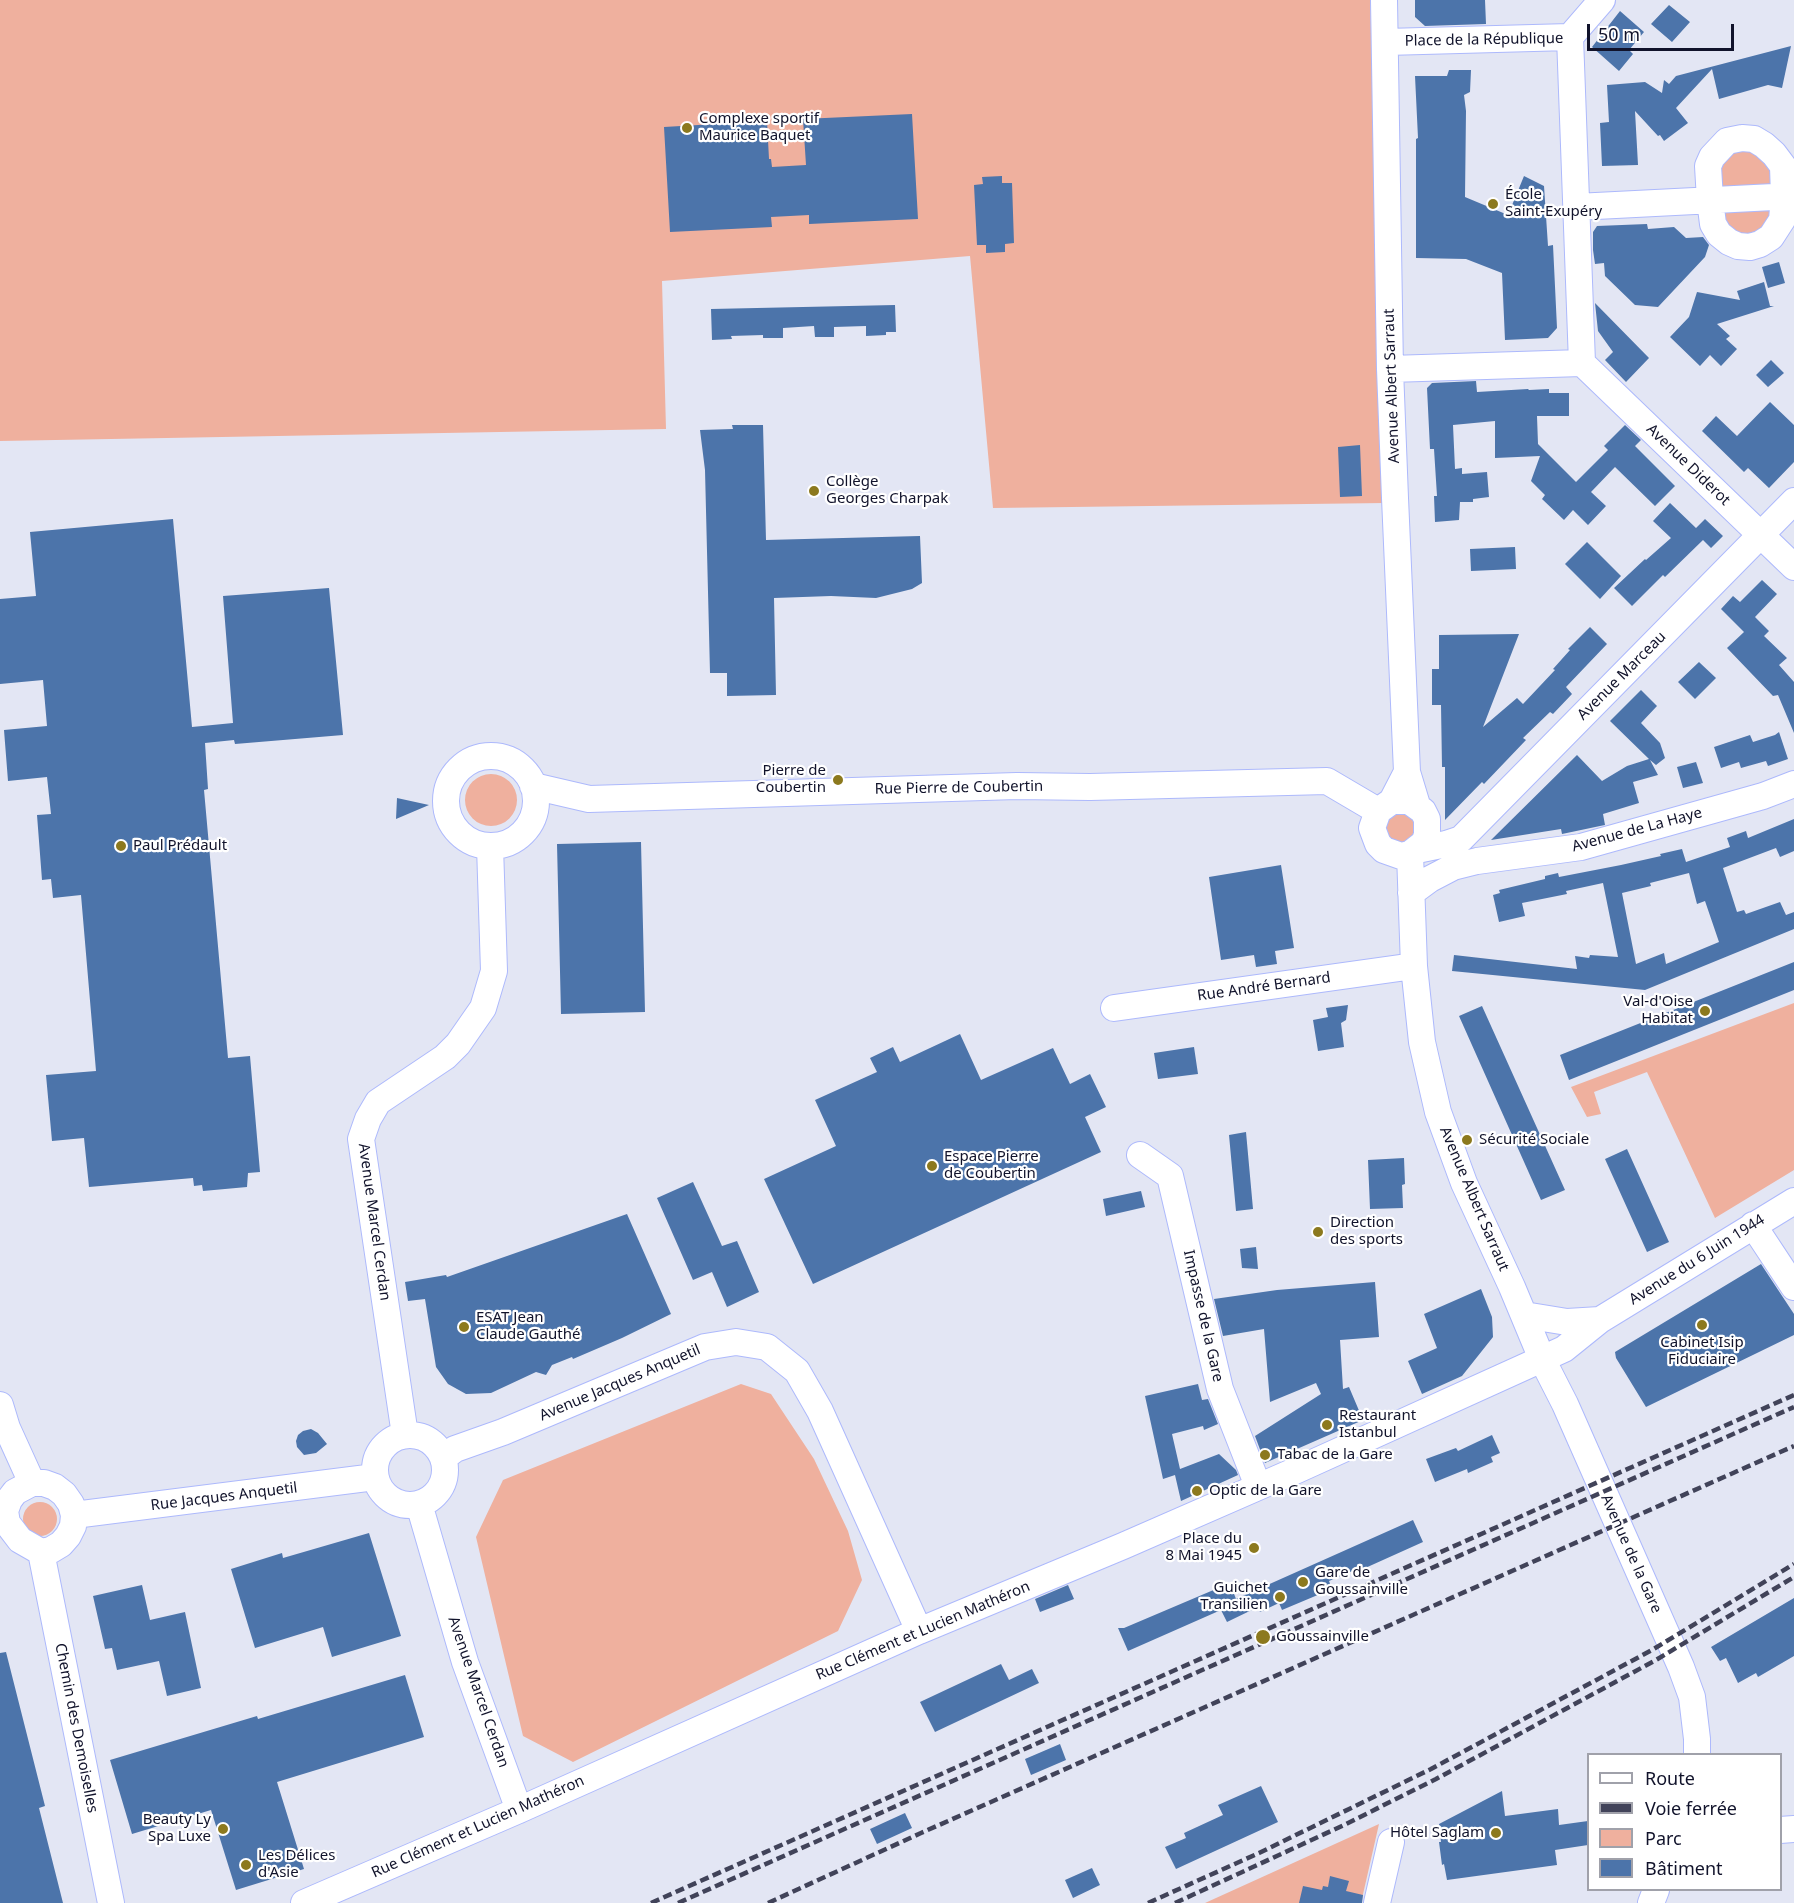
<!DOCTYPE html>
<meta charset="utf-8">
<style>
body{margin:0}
#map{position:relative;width:1794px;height:1903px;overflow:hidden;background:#e3e6f4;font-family:"Noto Sans",sans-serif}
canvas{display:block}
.legend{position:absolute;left:1587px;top:1753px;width:195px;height:138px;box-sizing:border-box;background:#fff;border:2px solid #a0a1aa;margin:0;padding:8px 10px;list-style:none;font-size:18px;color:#11132b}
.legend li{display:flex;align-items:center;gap:12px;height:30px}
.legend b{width:30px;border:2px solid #a0a1aa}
.scale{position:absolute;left:1587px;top:24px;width:147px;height:27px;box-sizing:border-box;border:3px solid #11132b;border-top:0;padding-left:8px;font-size:18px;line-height:21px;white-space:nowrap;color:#11132b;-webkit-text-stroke:4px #fff;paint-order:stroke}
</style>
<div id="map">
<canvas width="1794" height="1903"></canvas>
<ul class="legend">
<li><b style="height:8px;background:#fff"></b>Route</li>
<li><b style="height:8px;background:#414359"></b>Voie ferrée</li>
<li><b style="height:16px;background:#efb09e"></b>Parc</li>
<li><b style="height:16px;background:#4c74aa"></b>Bâtiment</li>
</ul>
<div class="scale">50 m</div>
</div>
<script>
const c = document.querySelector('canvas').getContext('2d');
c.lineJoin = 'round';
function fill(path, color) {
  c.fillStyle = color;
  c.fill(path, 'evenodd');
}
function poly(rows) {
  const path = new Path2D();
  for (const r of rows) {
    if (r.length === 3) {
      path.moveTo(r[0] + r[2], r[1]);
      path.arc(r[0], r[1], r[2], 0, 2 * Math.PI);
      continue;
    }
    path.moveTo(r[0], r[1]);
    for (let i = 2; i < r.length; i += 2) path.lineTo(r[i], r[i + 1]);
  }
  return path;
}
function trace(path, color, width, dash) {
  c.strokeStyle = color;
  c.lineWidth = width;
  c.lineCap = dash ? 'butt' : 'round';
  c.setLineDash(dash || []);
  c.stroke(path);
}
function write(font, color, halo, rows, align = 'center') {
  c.font = font + ' "Noto Sans",sans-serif';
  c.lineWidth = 4.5;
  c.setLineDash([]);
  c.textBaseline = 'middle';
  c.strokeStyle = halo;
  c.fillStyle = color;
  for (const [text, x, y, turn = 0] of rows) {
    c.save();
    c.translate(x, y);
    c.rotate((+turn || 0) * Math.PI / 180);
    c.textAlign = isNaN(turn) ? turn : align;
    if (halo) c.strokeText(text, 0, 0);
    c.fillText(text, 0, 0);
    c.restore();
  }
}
const green = poly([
 [0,0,1370,0,1385,503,993,508,970,256,662,281,666,429,0,441],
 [1719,148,1774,154,1777,229,1729,242,1712,157],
 [491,800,26],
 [1405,812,1414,819,1416,824,1414,836,1406,843,1390,842,1384,822,1390,814],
 [1794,1003,1794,1170,1715,1218,1647,1072,1594,1092,1601,1114,1587,1117,1571,1087],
 [741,1384,771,1394,814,1459,848,1531,862,1580,838,1631,573,1762,523,1736,476,1537,503,1480],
 [40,1519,17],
 [1379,1824,1361,1903,1205,1903]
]);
const building = poly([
 [1415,0,1485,0,1486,24,1425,26,1415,17],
 [1669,5,1690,22,1672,42,1651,24],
 [1620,11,1644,32,1629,50,1633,54,1619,71,1592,47],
 [1791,46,1782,88,1768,85,1719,99,1712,69,1676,108,1688,123,1664,141,1660,135,1658,136,1635,111,1638,165,1602,166,1600,123,1609,122,1607,85,1645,82,1662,93,1664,80,1669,84,1676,76],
 [1449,70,1471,70,1470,92,1464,95,1466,111,1465,197,1508,215,1524,176,1544,186,1548,246,1553,245,1557,328,1548,338,1505,340,1502,273,1466,259,1416,258,1416,139,1418,138,1415,76,1447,76],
 [912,114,918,219,809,224,809,215,771,217,772,227,670,232,664,127,767,121,769,159,771,159,772,167,806,165,803,119],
 [1002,176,1002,183,1012,183,1014,243,1005,244,1005,252,986,253,986,245,977,245,974,185,983,184,982,177],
 [1647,224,1648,229,1674,227,1686,238,1703,237,1709,245,1705,257,1658,307,1635,305,1605,276,1604,263,1595,264,1593,250,1593,232,1597,226],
 [1779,262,1785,283,1768,288,1762,267],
 [1764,282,1770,306,1774,306,1717,324,1730,336,1726,339,1737,349,1721,366,1710,355,1700,366,1670,337,1689,317,1697,292,1740,300,1737,291],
 [1595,303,1649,358,1626,382,1605,360,1613,352,1598,331],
 [895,305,896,332,886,332,886,335,866,336,866,326,834,327,834,337,815,337,814,326,783,328,783,338,763,338,763,335,731,336,732,339,712,340,711,309],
 [1771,360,1784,373,1768,387,1756,375],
 [1476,381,1477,392,1528,389,1529,390,1549,389,1549,393,1569,393,1569,416,1537,416,1538,444,1576,482,1608,450,1604,446,1625,425,1641,440,1635,446,1675,486,1655,506,1615,467,1591,492,1606,506,1588,525,1573,510,1564,520,1542,499,1545,495,1531,481,1540,456,1495,458,1495,421,1453,425,1455,469,1462,468,1462,474,1487,472,1489,497,1473,499,1473,502,1460,502,1459,520,1435,522,1434,496,1437,496,1434,449,1430,449,1427,388,1432,383],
 [1770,402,1794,425,1794,462,1769,488,1748,468,1744,472,1702,431,1716,416,1737,436],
 [732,425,763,425,766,540,920,536,922,583,912,589,876,598,831,596,774,598,776,695,727,696,727,673,710,673,705,470,700,430,733,429],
 [1360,445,1362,496,1340,497,1338,447],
 [1670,503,1696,528,1705,519,1723,536,1711,548,1703,540,1665,577,1663,575,1632,606,1614,588,1645,559,1646,560,1671,538,1653,521],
 [173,519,192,727,233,723,223,596,329,588,343,735,235,744,234,740,205,743,208,789,204,790,228,1058,250,1056,260,1172,248,1173,247,1187,203,1191,202,1185,194,1186,193,1178,89,1187,84,1138,52,1141,46,1075,96,1071,81,895,53,898,51,879,42,880,37,815,51,814,47,777,8,781,4,730,47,726,43,680,0,684,0,599,36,596,30,532],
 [1587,542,1621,576,1600,599,1565,564],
 [1515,547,1516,569,1471,571,1470,549],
 [1762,580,1777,594,1755,617,1769,631,1764,636,1787,658,1779,665,1794,682,1794,733,1778,695,1773,696,1727,648,1744,632,1721,609,1733,596,1740,602],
 [1590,627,1607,644,1566,687,1572,694,1553,714,1550,712,1523,738,1526,740,1484,784,1482,782,1445,820,1445,767,1442,767,1441,705,1432,705,1432,669,1439,669,1439,635,1519,634,1483,727,1517,698,1523,704,1555,670,1553,669,1570,650,1568,649],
 [1699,662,1716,678,1695,699,1678,682],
 [1641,690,1657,706,1641,723,1660,743,1665,758,1656,765,1650,760,1658,775,1633,782,1639,803,1603,814,1605,825,1600,826,1562,834,1561,829,1491,840,1577,755,1602,781,1627,766,1649,759,1610,721],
 [1779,732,1788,759,1768,766,1766,761,1741,768,1739,762,1721,768,1714,747,1750,735,1753,742,1775,735],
 [1696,762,1703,783,1683,788,1677,767],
 [397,798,429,805,396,819],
 [1794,819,1794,851,1780,857,1776,848,1723,868,1737,912,1744,910,1746,914,1780,902,1786,915,1794,912,1794,929,1645,990,1452,971,1454,955,1577,969,1575,956,1589,958,1590,955,1618,957,1603,883,1566,891,1567,894,1522,903,1525,916,1499,922,1493,895,1500,893,1499,890,1545,879,1545,876,1558,873,1559,877,1621,865,1661,856,1660,854,1682,849,1686,862,1730,847,1727,838,1746,831,1748,838],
 [1689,873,1697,904,1705,901,1719,942,1666,964,1664,953,1636,964,1622,893,1651,886,1650,883],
 [641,842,645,1012,561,1014,557,844],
 [1281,865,1294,948,1275,951,1277,964,1256,967,1254,955,1221,960,1209,877],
 [1794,962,1794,990,1569,1080,1560,1055],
 [1348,1005,1346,1020,1341,1023,1344,1047,1318,1051,1313,1020,1328,1017,1326,1008],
 [1482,1006,1565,1190,1541,1200,1459,1016],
 [960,1034,981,1080,1053,1048,1070,1084,1090,1074,1106,1107,1085,1117,1101,1152,813,1284,764,1179,836,1146,815,1100,877,1072,870,1058,893,1047,900,1062],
 [1194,1047,1198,1074,1158,1079,1154,1053],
 [1246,1132,1253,1209,1236,1211,1229,1135],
 [1627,1149,1669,1242,1647,1252,1605,1159],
 [1404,1158,1405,1184,1402,1185,1403,1208,1370,1209,1368,1160],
 [693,1182,722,1246,737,1241,759,1292,727,1307,712,1272,693,1280,657,1198],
 [1141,1191,1145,1207,1106,1216,1103,1199],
 [627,1214,671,1314,622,1338,573,1359,572,1357,552,1365,546,1375,536,1372,491,1393,466,1394,448,1384,436,1367,425,1299,408,1301,405,1282,446,1275,447,1277],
 [1256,1247,1258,1269,1242,1268,1240,1249],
 [1761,1264,1794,1314,1794,1335,1646,1407,1616,1358,1615,1352],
 [1375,1282,1379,1337,1340,1340,1343,1389,1349,1387,1363,1420,1265,1463,1255,1436,1321,1394,1316,1383,1270,1402,1264,1329,1223,1336,1214,1299,1277,1290],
 [1481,1289,1492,1317,1493,1337,1462,1376,1422,1394,1408,1361,1437,1348,1424,1314],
 [1198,1384,1202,1400,1208,1399,1218,1424,1204,1430,1203,1426,1172,1434,1180,1469,1219,1454,1236,1470,1238,1475,1181,1501,1175,1475,1163,1479,1145,1396],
 [311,1429,318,1433,327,1444,316,1453,304,1455,297,1447,296,1441,298,1435,303,1431],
 [1492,1435,1500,1453,1491,1457,1493,1462,1468,1473,1467,1469,1435,1482,1426,1459,1456,1448,1458,1451],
 [1413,1520,1423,1542,1363,1569,1362,1567,1329,1581,1332,1589,1282,1610,1279,1603,1260,1612,1258,1607,1227,1622,1221,1610,1128,1651,1118,1628,1124,1628,1230,1583,1236,1599],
 [369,1533,401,1636,332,1657,323,1627,255,1648,231,1569,282,1553,283,1558],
 [142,1585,150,1620,185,1612,201,1688,167,1696,159,1661,117,1670,112,1648,105,1649,93,1596],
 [1068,1585,1074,1599,1040,1612,1035,1599],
 [1794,1598,1794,1656,1758,1677,1756,1673,1738,1683,1726,1658,1720,1661,1711,1647],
 [6,1652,45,1806,39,1808,63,1903,0,1903,0,1653],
 [1001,1664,1009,1680,1032,1669,1039,1683,935,1732,920,1702],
 [405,1675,424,1737,277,1782,304,1869,236,1890,211,1810,132,1834,110,1760,257,1716,258,1719],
 [1060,1744,1066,1760,1031,1775,1025,1759],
 [1261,1786,1278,1822,1176,1869,1165,1847,1186,1838,1184,1833,1223,1815,1218,1805],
 [1502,1791,1505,1816,1558,1809,1559,1825,1588,1821,1588,1845,1555,1850,1557,1865,1447,1880,1444,1864,1442,1865,1439,1842,1441,1842,1439,1824],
 [905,1813,912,1828,877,1844,870,1829],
 [1092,1868,1100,1885,1073,1898,1065,1880],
 [1330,1876,1349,1881,1346,1891,1363,1895,1362,1903,1299,1903,1303,1886,1322,1890,1323,1886,1328,1887]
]);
const minor = poly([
 [1384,0,1390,369,1395,498,1407,772,1417,805],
 [1570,37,1602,0],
 [1386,42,1570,37],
 [1742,138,1754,139,1764,145,1774,154,1783,166,1784,196,1782,220,1771,237,1760,244,1750,247,1738,246,1729,242,1719,234,1713,224,1710,200,1708,166,1712,157,1727,141,1742,138],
 [1576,207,1794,196],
 [1582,363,1794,567],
 [1390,369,1582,363,1570,37],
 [491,801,45],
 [533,786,589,799,1017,786,1090,787,1327,781,1378,811],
 [1392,801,1409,801,1423,811,1427,819,1427,835,1424,843,1410,854,1401,856,1384,850,1378,844,1372,828,1378,811,1392,801,1407,772],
 [1417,850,1446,844,1461,839,1794,501],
 [1410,854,1414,966,1422,1042,1438,1112,1464,1183,1512,1287,1542,1359,1565,1404,1681,1667,1692,1697,1697,1739,1697,1754],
 [1411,893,1430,879,1453,867,1477,861,1581,847,1763,796,1794,784],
 [1114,1008,1414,966],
 [1140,1155,1170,1176,1220,1389,1258,1486],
 [1753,1225,1794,1287],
 [1524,1315,1567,1322,1600,1320],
 [0,1405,7,1428,32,1483],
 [410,1470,35],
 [405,1435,361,1139,368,1119,378,1102,445,1057,458,1044,483,1008,494,971,490,846],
 [443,1458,455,1449,503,1432,705,1347,736,1342,767,1347,797,1371,820,1411,919,1631],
 [32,1483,44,1483,55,1487,64,1494,71,1504,74,1515,73,1526,68,1536,61,1544,51,1550,41,1552,20,1540,7,1523,5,1511,9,1500,15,1492,32,1483],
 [419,1504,465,1662,519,1810],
 [74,1515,375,1477],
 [41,1552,111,1903],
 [1780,1830,1794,1829],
 [304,1903,519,1810,919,1631,1123,1546,1297,1470,1542,1359,1564,1349,1600,1320,1794,1201],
 [1377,1903,1391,1842],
 [1651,1903,1656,1890]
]);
const rail = poly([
 [651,1903,1794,1395],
 [678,1903,1794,1407],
 [768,1903,921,1833,1794,1446],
 [1148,1903,1259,1853,1431,1769,1652,1650,1794,1564],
 [1175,1903,1344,1825,1436,1779,1656,1660,1794,1577]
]);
const markers = [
 [687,128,6,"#8c791e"],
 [1493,204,6,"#8c791e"],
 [814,491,6,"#8c791e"],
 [838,780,6,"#8c791e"],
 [121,846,6,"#8c791e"],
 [1705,1011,6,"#8c791e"],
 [1467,1140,6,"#8c791e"],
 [932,1166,6,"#8c791e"],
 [1318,1232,6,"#8c791e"],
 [1702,1325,6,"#8c791e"],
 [464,1327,6,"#8c791e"],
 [1327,1425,6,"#8c791e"],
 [1265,1455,6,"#8c791e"],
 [1197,1491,6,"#8c791e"],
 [1254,1548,6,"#8c791e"],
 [1303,1582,6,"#8c791e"],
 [1280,1597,6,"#8c791e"],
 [1263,1637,8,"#8c791e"],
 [223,1829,6,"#8c791e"],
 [1496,1833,6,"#8c791e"],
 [246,1865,6,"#8c791e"]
];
const streetNames = [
 ["Place de la République",1484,40,-1],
 ["Avenue Albert Sarraut",1392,386,-92],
 ["Avenue Diderot",1688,465,44],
 ["Avenue Marceau",1622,676,-45],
 ["Rue Pierre de Coubertin",959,788,-1],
 ["Avenue de La Haye",1637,830,-15],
 ["Rue André Bernard",1264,987,-8],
 ["Avenue Albert Sarraut",1474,1199,67],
 ["Avenue Marcel Cerdan",374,1222,82],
 ["Avenue du 6 Juin 1944",1697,1260,-32],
 ["Impasse de la Gare",1203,1316,77],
 ["Avenue Jacques Anquetil",620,1383,-23],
 ["Rue Jacques Anquetil",224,1497,-7],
 ["Avenue de la Gare",1631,1554,66],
 ["Rue Clément et Lucien Mathéron",923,1631,-23],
 ["Avenue Marcel Cerdan",478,1692,71],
 ["Chemin des Demoiselles",76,1728,79],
 ["Rue Clément et Lucien Mathéron",478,1827,-24]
];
const poiNames = [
 ["Complexe sportif",699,119],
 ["Maurice Baquet",699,136],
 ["École",1505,195],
 ["Saint-Exupéry",1505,212],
 ["Collège",826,482],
 ["Georges Charpak",826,499],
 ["Pierre de",826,771,"right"],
 ["Coubertin",826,788,"right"],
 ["Paul Prédault",133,846],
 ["Val-d'Oise",1693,1002,"right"],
 ["Habitat",1693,1019,"right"],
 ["Sécurité Sociale",1479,1140],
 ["Espace Pierre",944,1157],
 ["de Coubertin",944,1174],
 ["Direction",1330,1223],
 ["des sports",1330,1240],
 ["ESAT Jean",476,1318],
 ["Claude Gauthé",476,1335],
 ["Cabinet Isip",1702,1343,"center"],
 ["Fiduciaire",1702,1360,"center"],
 ["Restaurant",1339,1416],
 ["Istanbul",1339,1433],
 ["Tabac de la Gare",1277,1455],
 ["Optic de la Gare",1209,1491],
 ["Place du",1242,1539,"right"],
 ["8 Mai 1945",1242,1556,"right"],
 ["Gare de",1315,1573],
 ["Goussainville",1315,1590],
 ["Guichet",1268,1588,"right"],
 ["Transilien",1268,1605,"right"],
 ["Goussainville",1276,1637],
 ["Beauty Ly",211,1820,"right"],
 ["Spa Luxe",211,1837,"right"],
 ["Hôtel Saglam",1484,1833,"right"],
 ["Les Délices",258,1856],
 ["d'Asie",258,1873]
];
fill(green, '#efb09e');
fill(building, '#4c74aa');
trace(minor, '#adb9fc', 28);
trace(minor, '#fff', 26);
trace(rail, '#414359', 4.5, [9, 4.5]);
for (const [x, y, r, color] of markers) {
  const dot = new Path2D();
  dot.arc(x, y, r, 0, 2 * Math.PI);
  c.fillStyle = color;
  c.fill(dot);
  trace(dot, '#fff', 2);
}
write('15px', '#11132b', '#fff', streetNames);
write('15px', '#11132b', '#fff', poiNames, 'left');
</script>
